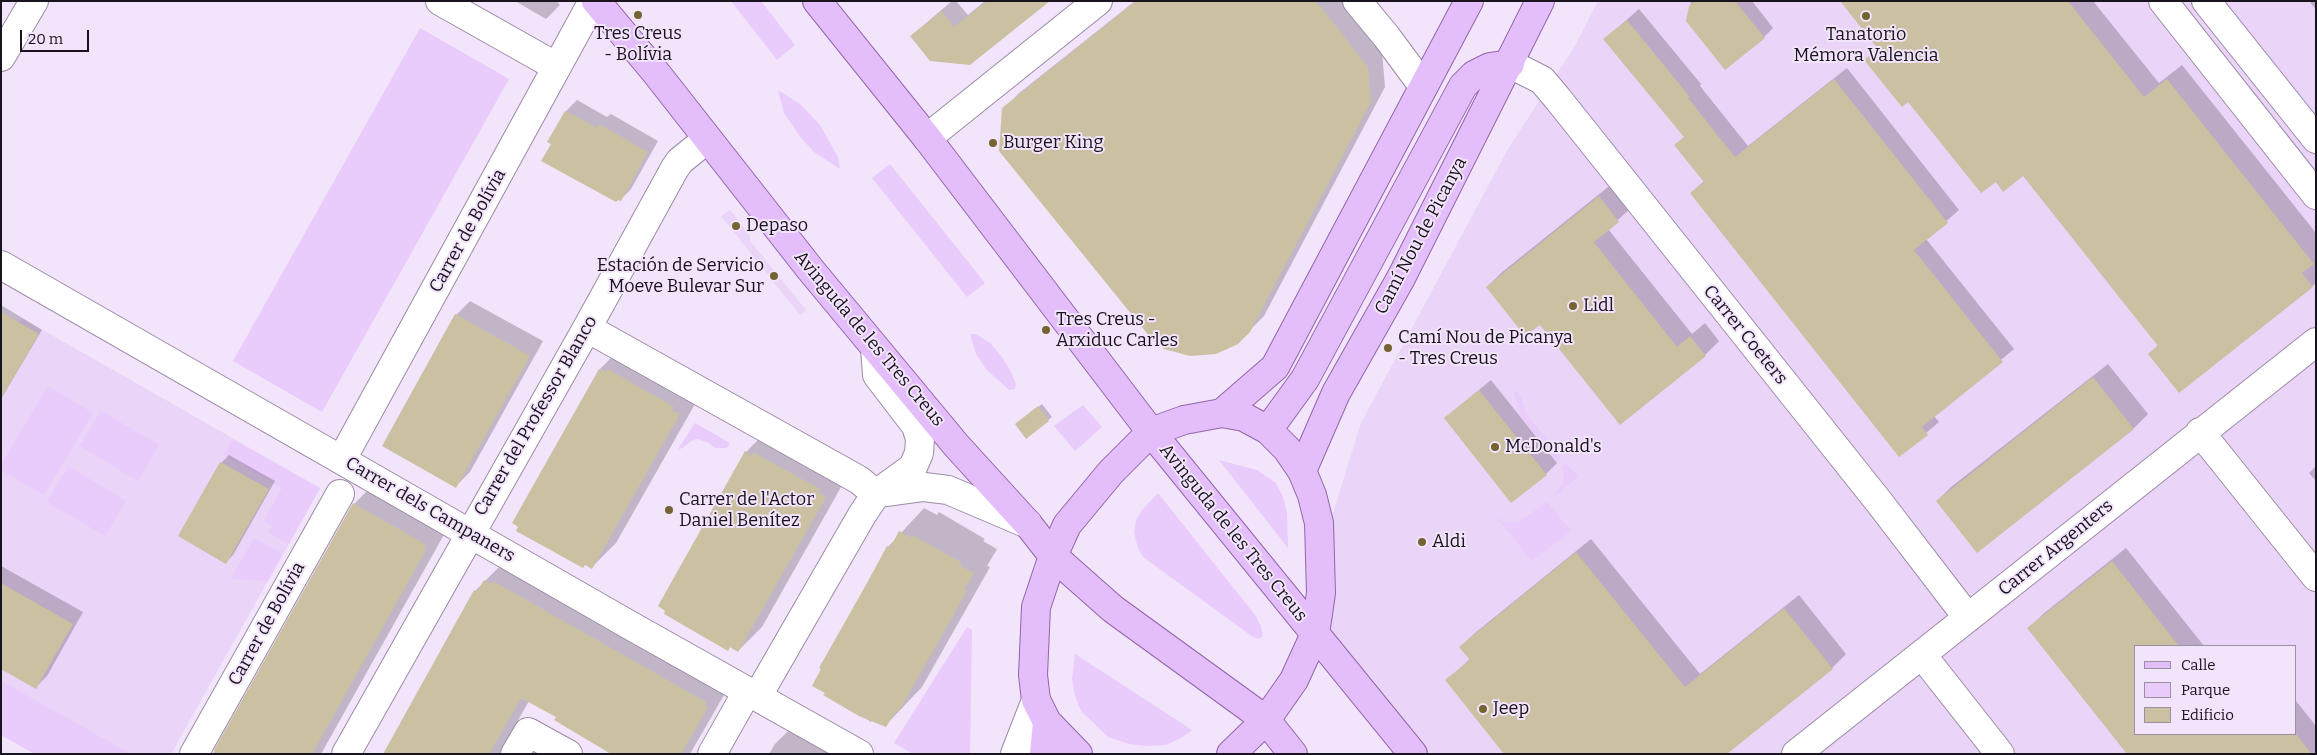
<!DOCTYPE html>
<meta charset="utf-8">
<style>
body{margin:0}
#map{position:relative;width:2317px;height:755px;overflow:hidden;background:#f2e4fb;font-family:Bitter,serif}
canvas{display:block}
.frame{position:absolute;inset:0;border:2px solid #19131d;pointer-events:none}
.legend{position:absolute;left:2134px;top:645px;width:162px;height:90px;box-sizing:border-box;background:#f2e4fb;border:1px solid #9b90a2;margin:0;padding:6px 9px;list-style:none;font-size:15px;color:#19131d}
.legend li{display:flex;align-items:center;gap:10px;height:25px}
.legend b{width:25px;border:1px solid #9b90a2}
.scale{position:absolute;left:20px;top:30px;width:69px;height:22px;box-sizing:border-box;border:2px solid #19131d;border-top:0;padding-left:6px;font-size:15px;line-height:18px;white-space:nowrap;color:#19131d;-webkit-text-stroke:4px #f2e4fb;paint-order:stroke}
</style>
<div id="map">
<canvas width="2317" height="755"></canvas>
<div class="frame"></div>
<ul class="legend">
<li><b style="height:6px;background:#e4befa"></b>Calle</li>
<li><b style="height:14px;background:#e9cbfc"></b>Parque</li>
<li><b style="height:14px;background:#cbc0a1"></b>Edificio</li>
</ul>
<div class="scale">20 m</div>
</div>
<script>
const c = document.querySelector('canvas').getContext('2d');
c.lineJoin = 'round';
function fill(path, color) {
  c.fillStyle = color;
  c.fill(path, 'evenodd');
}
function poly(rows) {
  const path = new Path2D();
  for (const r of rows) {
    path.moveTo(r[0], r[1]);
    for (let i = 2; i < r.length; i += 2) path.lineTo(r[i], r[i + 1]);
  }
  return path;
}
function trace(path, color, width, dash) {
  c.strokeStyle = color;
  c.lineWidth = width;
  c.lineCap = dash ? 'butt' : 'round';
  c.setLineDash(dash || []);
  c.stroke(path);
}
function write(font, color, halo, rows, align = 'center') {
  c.font = font + ' Bitter,serif';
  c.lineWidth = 4;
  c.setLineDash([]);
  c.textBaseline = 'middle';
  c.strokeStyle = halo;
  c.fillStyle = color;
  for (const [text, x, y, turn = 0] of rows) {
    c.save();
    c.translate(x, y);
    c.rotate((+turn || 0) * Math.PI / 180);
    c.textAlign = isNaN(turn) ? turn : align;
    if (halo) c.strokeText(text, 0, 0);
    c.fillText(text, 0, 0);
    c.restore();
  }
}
const built = poly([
 [1598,1,2316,1,2316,754,1412,754,1324,637,1327,532,1361,423,1508,149,1575,46],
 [2136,646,2296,646,2296,734,2136,734],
 [730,210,750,236,750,241,806,310,800,315,721,216],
 [1,312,19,322,22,318,320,488,171,754,35,754,1,735]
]);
const green = poly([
 [731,1,761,1,795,45,777,60],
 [420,28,509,79,322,412,233,361],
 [778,90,800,104,820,125,838,157,840,169,814,152,801,138,784,113],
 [890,164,985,283,967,297,872,178],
 [970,334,976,334,990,343,1002,357,1011,372,1016,384,1015,389,1009,390,986,369,976,354],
 [48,386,93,413,44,495,1,470,1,465],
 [1513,389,1521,397,1526,414,1561,457,1557,461,1521,416],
 [1083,405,1102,427,1075,451,1054,426],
 [101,411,159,445,138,481,80,446],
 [695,423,730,443,727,448,715,448,707,442,697,439,691,441,683,448,678,449],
 [233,440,320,488,289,544,268,532,272,526,264,521,282,488,224,455],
 [1219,460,1257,470,1276,483,1283,497,1287,513,1288,548],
 [1566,463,1578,477,1554,496,1563,484,1564,472,1561,467],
 [68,466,126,501,105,536,47,502],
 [1158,493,1255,615,1261,626,1263,636,1259,639,1253,637,1143,557,1138,548,1134,533,1136,520,1142,510],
 [1547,502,1571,531,1532,561,1495,515,1503,522,1517,523],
 [254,538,283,554,268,581,231,579],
 [967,627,972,630,970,754,913,754,894,743],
 [1075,654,1192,730,1181,738,1166,745,1147,746,1129,744,1108,737,1081,711,1075,696,1072,679],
 [1,681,131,754,35,754,1,735]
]);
const shadow = poly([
 [515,1,557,1,560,5,546,19],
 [952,1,956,1,968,15,985,1,1049,1,970,64,911,36],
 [1135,1,1342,1,1382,52,1385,87,1264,316,1237,343,1227,349,1202,355,1190,355,1004,109,1018,94],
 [1691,1,1752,1,1773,28,1764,37,1688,21],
 [1842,1,2093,1,2159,83,2182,65,2316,233,2316,283,2179,392,2149,354,2159,344,2023,174,1996,181,1908,101,1866,60,1878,47],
 [2309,1,2316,1,2316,10],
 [1639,9,1701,84,1700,86,1748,146,1847,68,1959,210,1926,239,2014,349,1934,416,1939,422,1900,455,1691,193,1705,180,1685,137,1605,39],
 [577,100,607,117,611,114,658,141,631,189,620,200,549,142,566,111],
 [1613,183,1632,207,1608,229,1692,334,1705,323,1719,341,1705,355,1620,424,1540,323,1487,287,1501,273],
 [470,301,543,341,470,472,456,486,456,315],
 [1,305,42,330,1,399],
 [624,345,703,390,616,543,592,567,513,523,600,369],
 [2108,364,2148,414,2134,428,1977,552,1937,501,1951,487],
 [1491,380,1557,463,1546,474,1445,418],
 [1042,404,1052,417,1026,438,1020,421],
 [770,428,849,473,762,627,738,651,731,646,728,650,746,452],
 [229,455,275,481,233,555,226,562,221,463],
 [2316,466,2316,481,2309,473],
 [378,480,450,524,321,754,213,754,354,504],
 [924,508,937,515,939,512,985,539,983,541,997,549,987,566,990,567,922,687,885,726,873,719,871,722,813,685,888,547],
 [1591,539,1700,674,1799,595,1846,654,1832,668,1725,754,1447,680,1470,659,1460,647,1475,633],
 [2126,548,2204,646,2136,646,2136,734,2296,734,2296,701,2316,726,2316,754,2129,754,2029,628,2043,614],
 [509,557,731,683,690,754,613,754,558,717,529,701,499,754,384,754,475,591],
 [1,566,83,612,47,676,36,687,1,668],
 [799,720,860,754,769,754,775,744]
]);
const building = poly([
 [987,1,1050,1,970,65,930,61,910,36,942,11,954,27],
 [1136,1,1316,1,1368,67,1371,102,1250,332,1238,344,1216,354,1190,356,1164,349,1154,342,999,151,1002,108],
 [1696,1,1735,1,1765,38,1725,70,1686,21,1689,6],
 [1840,1,2068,1,2144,97,2167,79,2314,264,2302,273,2313,287,2179,393,2148,354,2158,346,2023,176,2003,192,1996,182,1981,193,1908,102,1902,107,1864,60,1878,49],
 [1627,20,1690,97,1688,98,1735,157,1834,79,1948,223,1914,250,2003,362,1922,427,1928,435,1899,457,1690,193,1704,182,1674,145,1684,137,1603,39],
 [565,111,597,128,599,124,648,152,621,201,618,200,616,202,541,161,551,144,547,142],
 [1599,196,1619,222,1594,242,1677,347,1690,336,1706,356,1620,425,1540,325,1525,336,1486,287],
 [1,312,39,334,1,399],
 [455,314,530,356,456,488,382,446],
 [599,369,606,372,608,369,674,407,672,411,680,414,592,569,585,565,583,568,516,531,518,527,512,523],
 [2093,377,2134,429,1977,553,1936,501],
 [1479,390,1547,475,1511,503,1444,418],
 [1038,406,1049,421,1026,439,1015,424],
 [745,451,752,456,754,453,820,489,818,492,826,497,738,652,730,647,728,651,664,614,665,611,658,606],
 [220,462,269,489,226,564,178,536],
 [353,503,425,544,424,547,427,548,312,754,216,754,214,750],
 [899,531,912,538,914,536,950,556,962,563,960,566,974,573,964,590,967,591,903,704,898,712,896,711,886,727,859,716,823,695,825,693,812,686,821,669,819,668,867,583,887,546,890,548],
 [1576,552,1685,687,1784,608,1833,669,1727,754,1504,754,1445,680,1470,660,1459,647],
 [2112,561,2179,646,2136,646,2136,734,2296,734,2312,754,2127,754,2027,628],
 [484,580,491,584,493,581,706,702,705,705,708,707,681,754,611,754,554,720,556,717,521,698,489,754,383,754,474,590,477,592],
 [1,583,73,624,36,689,1,669]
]);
const minor = poly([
 [440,1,557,67],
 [1357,1,1386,36,1423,86],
 [2163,1,2316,195],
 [2206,1,2316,139],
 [1,57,34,1],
 [1510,64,1542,80,1558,99,1879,502,1968,618],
 [927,138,1098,1],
 [1,265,633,627,859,754],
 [587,328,859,480,876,494],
 [2200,432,2316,577],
 [342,459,593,1],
 [880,493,924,487,948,490,1028,524],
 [1922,655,2000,754],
 [757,697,862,515,876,494,913,467,919,453,920,439,916,426,877,375,875,348],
 [194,754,340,494],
 [346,754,587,328,675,168,680,161,707,139],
 [515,754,528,732,568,754],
 [712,754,747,692],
 [1015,754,1036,700],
 [1796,754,2316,342]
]);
const major = poly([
 [596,1,657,74,810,269,956,445,1028,524,1053,556,1113,609,1266,720,1293,754],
 [817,1,927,138,1151,432,1413,754],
 [1222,413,1275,367,1469,1],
 [1268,430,1305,379,1463,86,1474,75,1490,67,1510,64],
 [1302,471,1336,393,1401,278,1540,1],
 [1044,754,1047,722],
 [1078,754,1047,722,1036,700,1033,675,1036,607,1053,556,1067,525,1111,472,1151,432,1184,420,1222,413,1244,417,1268,430,1287,449,1302,471,1312,495,1319,523,1321,593,1315,634,1294,680,1266,720,1231,754]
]);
const markers = [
 [638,15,5,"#756331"],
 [1866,16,5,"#756331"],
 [993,143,5,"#756331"],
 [736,226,5,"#756331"],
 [774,276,5,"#756331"],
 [1573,306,5,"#756331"],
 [1046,330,5,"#756331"],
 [1388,348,5,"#756331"],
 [1495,447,5,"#756331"],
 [669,510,5,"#756331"],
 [1422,542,5,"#756331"],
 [1483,709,5,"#756331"]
];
const poiNames = [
 ["Tres Creus",638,34,"center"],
 ["- Bolívia",638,55,"center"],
 ["Tanatorio",1866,35,"center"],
 ["Mémora Valencia",1866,56,"center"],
 ["Burger King",1003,143],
 ["Depaso",746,226],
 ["Estación de Servicio",764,266,"right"],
 ["Moeve Bulevar Sur",764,287,"right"],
 ["Lidl",1583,306],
 ["Tres Creus -",1056,320],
 ["Arxiduc Carles",1056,341],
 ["Camí Nou de Picanya",1398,338],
 ["- Tres Creus",1398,359],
 ["McDonald's",1505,447],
 ["Carrer de l'Actor",679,500],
 ["Daniel Benítez",679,521],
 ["Aldi",1432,542],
 ["Jeep",1493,709]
];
const streetNames = [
 ["Carrer de Bolívia",468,231,-61],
 ["Camí Nou de Picanya",1421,236,-62],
 ["Carrer Coeters",1745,335,51],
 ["Avinguda de les Tres Creus",869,339,50],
 ["Carrer del Professor Blanco",536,416,-60],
 ["Carrer dels Campaners",430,510,30],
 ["Avinguda de les Tres Creus",1233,533,51],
 ["Carrer Argenters",2056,548,-39],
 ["Carrer de Bolívia",267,624,-61]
];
fill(built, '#ead4f7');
fill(green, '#e9cbfc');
fill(shadow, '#0003');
fill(building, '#cbc0a1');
trace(minor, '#9c8ba6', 30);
trace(major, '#9166aa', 30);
trace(minor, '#fff', 28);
trace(major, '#e4befa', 28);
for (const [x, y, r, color] of markers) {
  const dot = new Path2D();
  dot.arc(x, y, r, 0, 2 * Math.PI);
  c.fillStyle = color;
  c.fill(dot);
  trace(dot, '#f2e4fb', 2);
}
write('18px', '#19131d', '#f2e4fb', poiNames, 'left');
write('18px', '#19131d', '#f2e4fb', streetNames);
</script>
